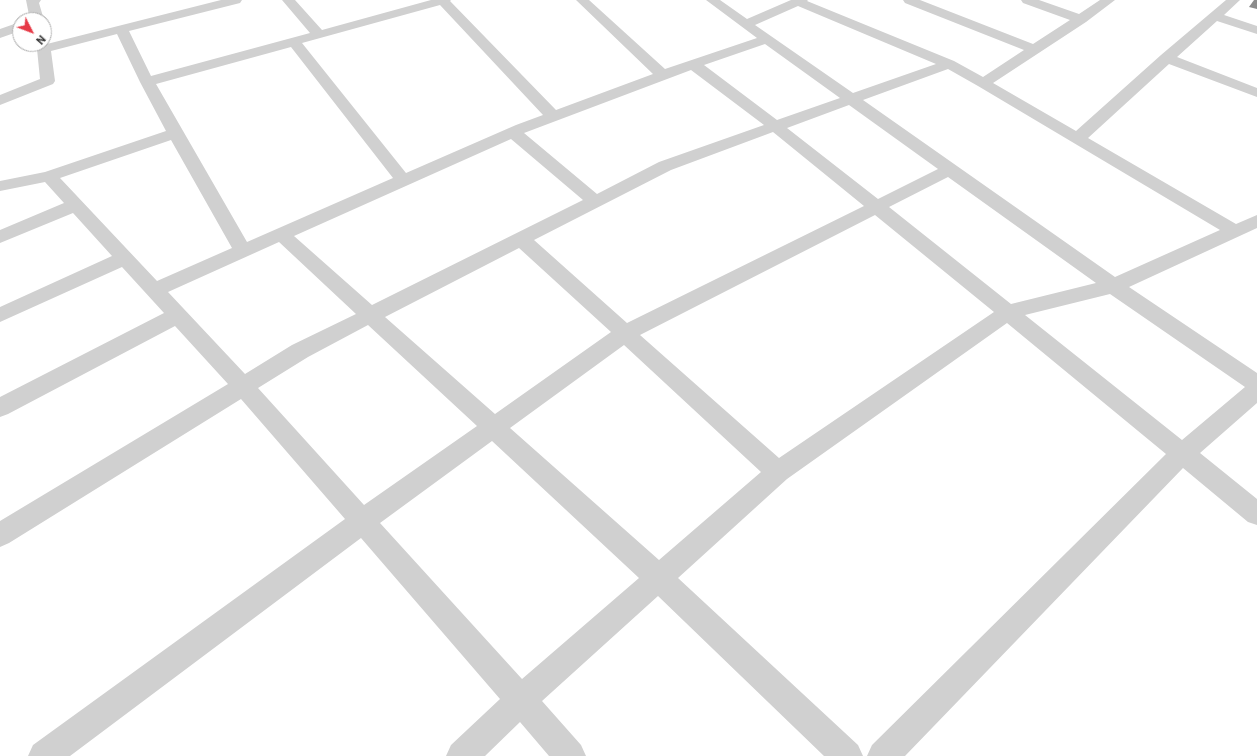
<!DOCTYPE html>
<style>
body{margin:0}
#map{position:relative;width:1257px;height:756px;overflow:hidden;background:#fff;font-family:Roboto,sans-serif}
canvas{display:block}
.north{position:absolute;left:12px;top:12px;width:40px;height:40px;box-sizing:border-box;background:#fff;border:1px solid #adadad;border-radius:50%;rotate:132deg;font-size:11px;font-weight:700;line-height:16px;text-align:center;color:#333}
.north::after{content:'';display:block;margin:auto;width:14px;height:18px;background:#e63946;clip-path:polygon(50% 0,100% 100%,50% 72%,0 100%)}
</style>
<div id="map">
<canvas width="1257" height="756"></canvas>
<div class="north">N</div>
</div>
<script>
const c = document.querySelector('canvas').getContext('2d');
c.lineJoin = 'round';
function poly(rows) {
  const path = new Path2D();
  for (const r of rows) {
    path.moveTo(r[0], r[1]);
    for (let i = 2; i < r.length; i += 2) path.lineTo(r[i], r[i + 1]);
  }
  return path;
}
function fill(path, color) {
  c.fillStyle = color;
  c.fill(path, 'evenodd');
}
const minor = poly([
 [26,0,41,0,39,3,44,20,30,20,26,0],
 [221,0,242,0,240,3,129,31,151,76,310,33,282,0,295,0,322,30,431,0,451,0,450,1,556,110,653,74,576,0,589,0,665,69,757,38,706,0,720,0,747,19,791,0,808,0,807,1,954,61,983,77,1024,50,905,3,903,0,920,0,1033,44,1070,20,1023,3,1021,0,1039,0,1079,14,1100,0,1115,0,1086,22,993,83,1076,131,1161,55,1226,0,1240,0,1224,15,1257,26,1257,34,1217,21,1177,57,1257,88,1257,97,1169,64,1088,138,1236,224,1257,215,1257,228,1129,287,1257,373,1257,403,1200,453,1257,499,1257,525,1248,522,1183,468,905,756,867,756,872,745,1166,454,1007,323,787,479,678,578,858,745,863,756,824,756,658,596,542,701,581,745,586,756,549,756,520,722,485,756,446,756,451,745,500,699,361,538,70,756,28,756,33,745,345,519,241,399,9,543,0,547,0,521,228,384,175,326,8,414,0,417,0,397,164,313,122,267,0,322,0,307,112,256,73,213,0,243,0,230,64,203,45,182,0,191,0,181,45,172,166,131,140,82,117,34,51,51,55,81,53,84,0,105,0,95,40,79,37,49,39,46,221,0],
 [440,5,543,115,516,125,406,173,302,43,440,5],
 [798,6,936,64,853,93,755,25,798,6],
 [765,44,840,98,777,120,704,65,765,44],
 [291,47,393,178,247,242,156,84,291,47],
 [948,69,978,86,1220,230,1115,277,863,100,948,69],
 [691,70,764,125,659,162,597,194,524,133,691,70],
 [849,105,938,169,878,199,787,128,849,105],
 [773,132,864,206,627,323,534,240,671,170,773,132],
 [511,139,583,200,372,305,294,236,511,139],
 [171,140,232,248,157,281,60,178,171,140],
 [948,177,1096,283,1011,304,889,207,948,177],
 [875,215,994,312,779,458,640,335,875,215],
 [279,242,356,314,292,345,245,374,168,292,279,242],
 [519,248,611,332,495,414,385,317,519,248],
 [1110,294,1245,387,1182,440,1025,315,1110,294],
 [368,325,477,426,364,505,258,388,308,357,368,325],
 [624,345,761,472,659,560,510,428,624,345],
 [492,441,639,578,522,679,380,523,492,441],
 [20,22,20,31,0,38,0,29,20,22]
]);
const wall = poly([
 [1254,0,1257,0,1257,9,1249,7]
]);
fill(minor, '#d0d0d0');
fill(wall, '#8c8c8c');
</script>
